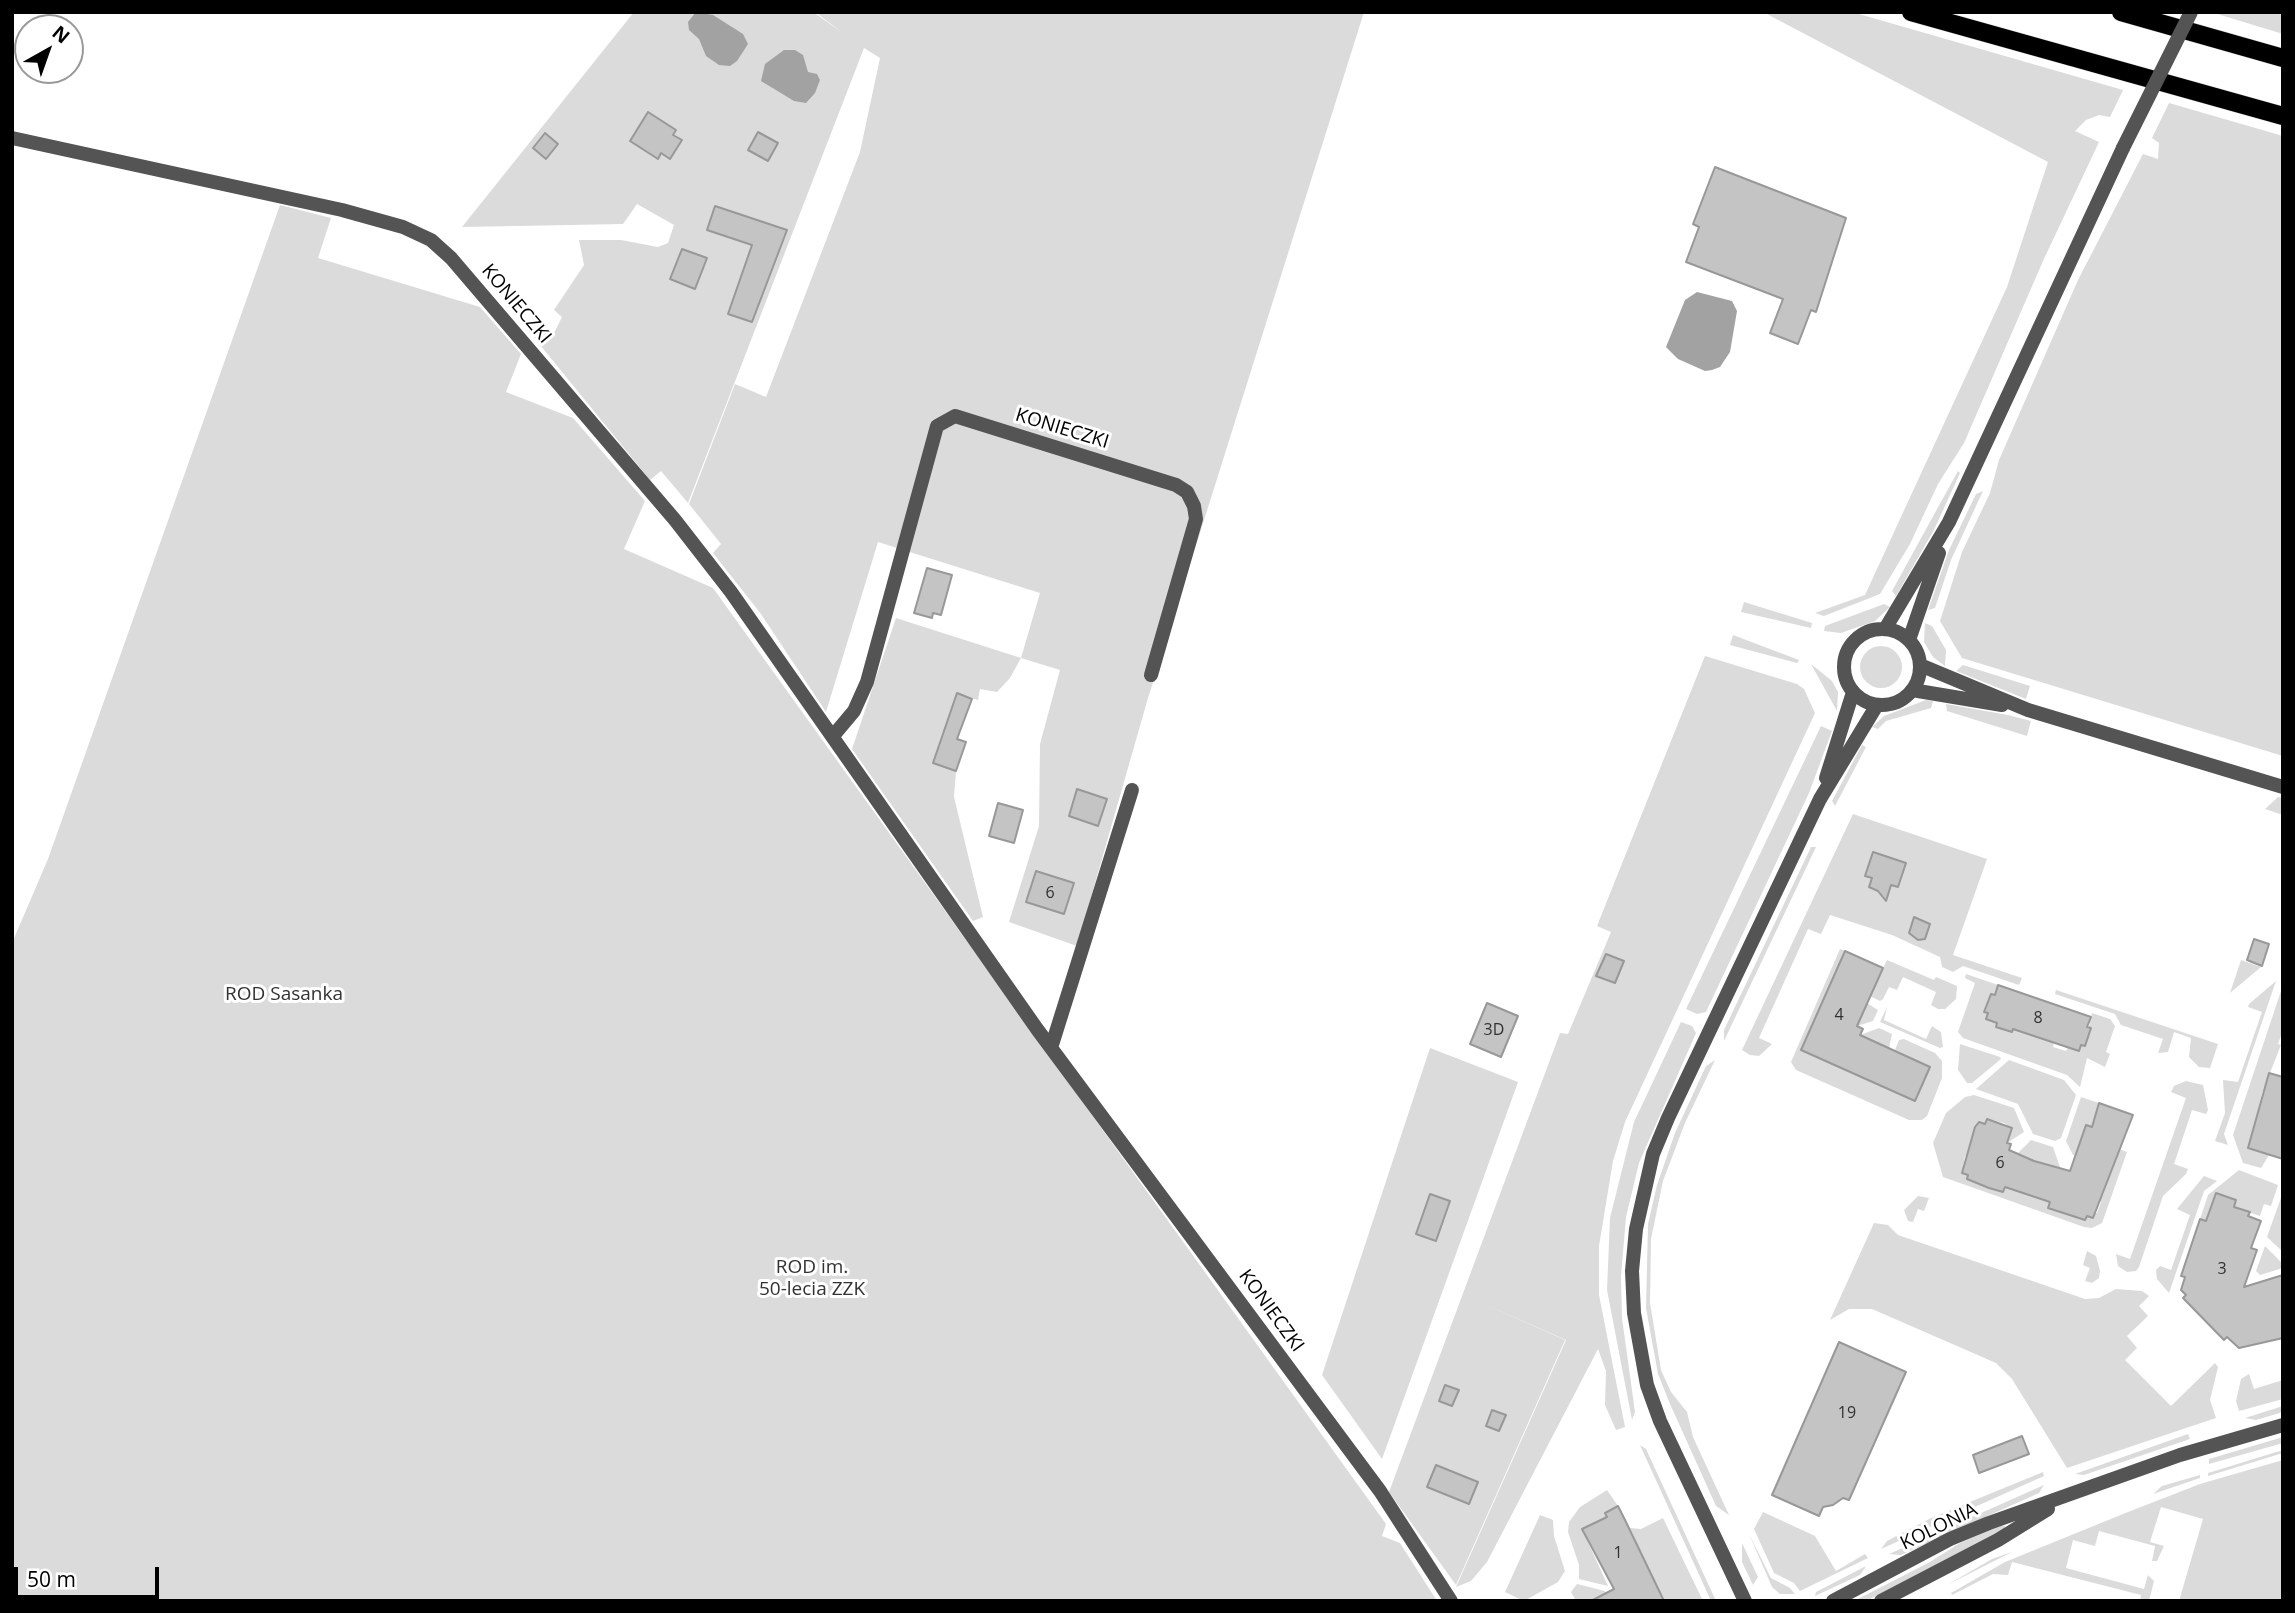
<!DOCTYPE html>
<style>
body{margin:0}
#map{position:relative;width:2295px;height:1613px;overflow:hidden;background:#fff;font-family:"Open Sans",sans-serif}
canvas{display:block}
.frame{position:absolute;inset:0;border:14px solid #000;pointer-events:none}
.north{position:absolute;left:14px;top:14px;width:70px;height:70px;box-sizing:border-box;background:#fff;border:2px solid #999;border-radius:50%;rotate:40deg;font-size:19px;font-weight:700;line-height:28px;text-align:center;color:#000}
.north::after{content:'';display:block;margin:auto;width:24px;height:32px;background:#000;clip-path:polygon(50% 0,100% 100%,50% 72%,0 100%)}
.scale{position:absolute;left:14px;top:1567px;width:145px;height:32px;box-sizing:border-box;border:4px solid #000;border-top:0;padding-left:9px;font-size:21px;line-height:24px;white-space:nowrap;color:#000;-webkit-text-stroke:5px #fff;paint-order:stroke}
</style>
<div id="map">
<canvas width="2295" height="1613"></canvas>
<div class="frame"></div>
<div class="north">N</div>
<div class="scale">50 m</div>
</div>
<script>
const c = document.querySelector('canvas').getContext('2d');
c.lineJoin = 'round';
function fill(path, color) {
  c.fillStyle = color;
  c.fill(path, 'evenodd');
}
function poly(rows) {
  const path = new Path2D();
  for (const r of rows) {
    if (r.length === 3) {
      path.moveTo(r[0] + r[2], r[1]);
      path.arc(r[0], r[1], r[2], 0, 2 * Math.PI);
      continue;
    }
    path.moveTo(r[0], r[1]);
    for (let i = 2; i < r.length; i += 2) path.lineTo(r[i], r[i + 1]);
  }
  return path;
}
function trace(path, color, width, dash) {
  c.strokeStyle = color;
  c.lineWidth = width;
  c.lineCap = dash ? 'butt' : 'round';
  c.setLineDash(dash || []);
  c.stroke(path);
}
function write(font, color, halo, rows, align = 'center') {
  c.font = font + ' "Open Sans",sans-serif';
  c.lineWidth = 6;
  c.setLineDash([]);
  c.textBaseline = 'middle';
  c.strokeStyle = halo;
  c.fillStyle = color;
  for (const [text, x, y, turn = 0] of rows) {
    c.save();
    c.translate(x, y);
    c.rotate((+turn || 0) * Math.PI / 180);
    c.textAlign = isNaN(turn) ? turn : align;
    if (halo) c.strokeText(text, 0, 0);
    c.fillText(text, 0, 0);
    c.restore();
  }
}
const green = poly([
 [634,12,813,12,843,33,815,12,1364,12,1148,698,1077,946,1009,922,1039,826,1040,744,1060,670,1021,658,1010,678,997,692,980,689,978,700,957,694,942,734,933,762,956,771,954,797,983,917,973,921,852,749,896,618,1021,658,1040,593,878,542,826,712,761,614,713,553,721,544,689,504,735,384,766,397,860,152,880,58,864,48,688,503,661,471,650,480,532,335,554,333,562,317,554,310,584,265,579,240,621,240,658,247,668,243,674,225,637,204,623,224,462,227],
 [1763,12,1852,12,2123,90,2110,117,2099,115,2086,120,2075,131,2099,142,2043,261,1964,443,1938,484,1910,544,1880,594,1824,616,1815,613,1865,595,2007,287,2048,162],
 [2283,12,2283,34,2214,13,2215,12],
 [2169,103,2283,136,2283,756,1962,658,1940,621,1962,552,1990,493,1999,460,2078,280,2143,154,2158,159,2159,143,2152,138],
 [280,205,331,218,318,258,480,307,521,354,506,392,573,418,645,501,624,549,713,588,1386,1524,1382,1536,1400,1543,1437,1601,12,1601,12,943,48,859],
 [1958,471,1960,473,1934,530,1896,596,1892,591],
 [1983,491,1951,560,1935,608,1928,610,1949,550,1976,494],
 [1744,602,1812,623,1811,628,1741,612],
 [1884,604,1890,607,1875,621,1841,633,1824,631,1825,626],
 [1925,623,1932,626,1946,650,1945,666,1933,657,1924,642],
 [1733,635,1799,660,1797,663,1730,645],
 [1881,667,21],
 [1705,656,1797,684,1804,689,1815,713,1625,1122,1613,1161,1599,1246,1599,1295,1625,1427,1616,1430,1605,1405,1606,1371,1598,1349,1487,1562,1471,1581,1456,1587,1566,1340,1473,1299,1565,1340,1456,1585,1389,1492,1560,1033,1568,1034,1611,932,1597,926],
 [1811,664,1832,681,1838,692,1837,711],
 [1963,665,2030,686,2026,699,1956,671],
 [1926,700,1933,701,1931,708,1886,721,1878,729,1872,727,1884,716],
 [1946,704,2008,715,2031,721,2027,736,1947,711],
 [1821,726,1832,731,1809,793,1706,1012,1697,1014,1686,1009],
 [1862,745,1866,747,1835,806,1832,801],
 [2278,797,2283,798,2283,815,2265,809],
 [1853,814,1987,859,1953,955,2022,978,2019,985,1963,966,1953,972,1942,967,1940,957,1892,935,1830,915,1821,934,1808,929,1759,1038,1772,1044,1759,1056,1750,1055,1742,1050],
 [1811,847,1816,847,1724,1041,1724,1030],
 [1840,949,1845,951,1801,1050,1915,1101,1930,1067,1895,1050,1899,1040,1904,1039,1935,1053,1942,1061,1942,1078,1927,1116,1922,1120,1909,1120,1796,1070,1791,1062],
 [1887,960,1934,980,1936,977,1957,986,1956,999,1945,1009,1938,1009,1931,1005,1936,992,1903,977,1897,990,1889,987,1883,999,1880,1001,1870,996],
 [2241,960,2261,967,2230,993],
 [1966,974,1998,985,1995,995,1991,994,1985,1011,1988,1013,1986,1019,1997,1023,1997,1027,2012,1032,2013,1029,2054,1043,2053,1047,2066,1051,2068,1047,2079,1051,2081,1045,2085,1046,2092,1013,2110,1019,2115,1026,2106,1052,2110,1054,2105,1067,2087,1058,2080,1087,2067,1075,1963,1038,1958,1032,1975,983,1965,978],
 [2276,981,2224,1134,2228,1145,2215,1141,2225,1113,2223,1080,2238,1082,2262,1012,2248,1007,2249,1004],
 [2283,985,2283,1030,2278,1044,2281,1045,2262,1093,2258,1110,2260,1111,2248,1147,2269,1155,2261,1168,2243,1163,2233,1135],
 [2056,990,2218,1044,2210,1068,2199,1067,2189,1057,2191,1038,2174,1032,2168,1052,2158,1053,2163,1039,2121,1025,2115,1014,2055,994],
 [1867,1003,1878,1010,1873,1021,1857,1026],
 [1887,1007,1884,1020,1926,1039,1932,1026,1941,1032,1943,1047,1940,1048,1880,1022],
 [1681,1022,1692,1026,1696,1033,1639,1163,1626,1217,1621,1276,1622,1318,1635,1412,1632,1420,1607,1290,1610,1218,1634,1122],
 [1879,1028,1892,1034,1889,1048,1860,1035],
 [1960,1044,2000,1057,2001,1059,1972,1083,1967,1083,1958,1070],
 [1430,1048,1518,1082,1382,1459,1322,1375],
 [1715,1060,1685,1123,1663,1181,1651,1239,1650,1303,1661,1370,1671,1392,1687,1412,1693,1437,1729,1515,1716,1506,1670,1404,1658,1374,1646,1308,1648,1224,1657,1185,1675,1133,1706,1066],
 [2009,1060,2064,1080,2076,1095,2061,1138,2055,1141,2033,1134,2018,1104,1976,1089],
 [2186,1081,2203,1085,2208,1110,2206,1114,2192,1110,2174,1164,2188,1169,2186,1174,2163,1196,2139,1267,2136,1271,2127,1272,2118,1266,2116,1254,2130,1259,2186,1098,2171,1092,2174,1086],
 [1974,1095,2014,1108,2024,1132,2007,1143,2012,1128,2004,1123,1987,1119,1985,1124,1979,1122,1975,1127,1968,1149,1971,1151,1970,1157,1965,1156,1962,1173,1968,1175,1967,1179,1990,1188,2003,1192,2005,1187,2050,1202,2048,1208,2087,1216,2097,1213,2101,1202,2097,1200,2099,1194,2103,1195,2107,1183,2103,1181,2110,1176,2119,1149,2127,1152,2102,1223,2092,1228,2084,1227,1943,1177,1933,1143,1946,1113,1965,1097],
 [2081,1097,2099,1103,2092,1127,2086,1125,2081,1141,2081,1158,2073,1155,2066,1141],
 [2031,1140,2053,1147,2061,1170,2016,1155],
 [2239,1170,2278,1185,2271,1206,2264,1204,2260,1216,2234,1207,2206,1221,2200,1219,2208,1195],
 [2204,1176,2217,1181,2204,1191,2169,1293,2157,1279,2156,1270,2160,1266,2171,1270,2190,1215,2177,1209],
 [2283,1192,2283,1252,2267,1237],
 [1918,1196,1929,1198,1924,1211,1918,1209,1913,1222,1908,1221,1904,1210],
 [1874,1223,1888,1225,1898,1235,2085,1299,2099,1298,2116,1289,2142,1291,2149,1296,2139,1306,2148,1316,2127,1336,2137,1348,2125,1360,2171,1406,2215,1363,2218,1367,2210,1400,2216,1418,2067,1468,2012,1379,1996,1363,1872,1309,1849,1309,1830,1320],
 [2265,1246,2283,1264,2283,1268,2260,1275,2256,1271],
 [2087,1251,2096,1256,2100,1271,2099,1278,2092,1283,2085,1281,2090,1268,2083,1265],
 [2249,1374,2254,1389,2283,1380,2283,1399,2239,1411,2236,1401,2241,1379],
 [2283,1406,2283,1412,2256,1420,2245,1418],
 [2188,1434,2190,1439,2084,1475,2075,1474],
 [2283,1437,2283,1443,2209,1464,2209,1459],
 [1640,1445,1646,1449,1716,1601,1711,1601],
 [2283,1450,2283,1453,2208,1476,2208,1473],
 [2283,1460,2283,1601,2179,1601,2203,1519,2161,1507,2150,1542,2164,1546,2157,1561,2152,1561,2155,1546,2099,1531,2095,1546,2073,1540,2066,1568,2144,1589,2148,1575,2154,1581,2149,1601,2140,1601,2141,1595,2012,1562,2008,1575,1993,1574,1952,1595,1951,1593,2005,1562,2128,1512,2200,1484],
 [2043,1472,2044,1476,1881,1549,1887,1541,1931,1518],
 [2200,1475,2200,1478,2153,1494,2162,1486],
 [2044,1485,2039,1493,1901,1555,1889,1554],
 [1607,1490,1618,1506,1605,1512,1607,1517,1582,1529,1608,1586,1579,1579,1579,1565,1568,1532,1569,1522,1580,1507],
 [1763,1512,1815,1536,1836,1571,1865,1554,1868,1558,1800,1591,1794,1583,1774,1573,1754,1529],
 [1540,1515,1553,1520,1554,1536,1565,1571,1558,1582,1524,1601,1505,1592],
 [1663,1518,1703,1601,1663,1601,1630,1528,1641,1529],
 [2001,1525,2005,1526,2004,1530,1866,1601,1854,1601,1930,1562,1960,1543],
 [1749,1534,1771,1578,1790,1588,1795,1594,1780,1594,1772,1587],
 [2057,1536,2012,1552,1947,1585,1992,1559],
 [1742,1543,1758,1577,1753,1585,1742,1562],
 [1866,1566,1860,1575,1815,1596,1816,1592],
 [1577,1584,1605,1591,1606,1594,1593,1601,1576,1601,1571,1592]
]);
const water = poly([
 [696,12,713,15,743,34,748,44,737,61,730,66,719,65,706,56,699,39,689,30,688,22],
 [784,50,795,50,803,55,808,72,817,74,820,80,815,93,806,103,794,101,761,81,765,64],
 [1697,292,1732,301,1737,311,1730,352,1720,367,1712,370,1705,371,1678,359,1666,347,1685,300]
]);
const building = poly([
 [648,112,676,130,673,135,682,140,670,159,661,153,658,159,630,141,648,112],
 [758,132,778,143,768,161,748,150,758,132],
 [545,133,558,144,546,159,533,148,545,133],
 [1715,167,1846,218,1816,312,1811,310,1798,344,1770,333,1783,299,1686,262,1699,227,1693,224,1715,167],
 [715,206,787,230,752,322,728,314,752,245,707,230,715,206],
 [682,249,707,258,695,289,670,279,682,249],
 [927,568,952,575,941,615,933,613,932,618,914,613,927,568],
 [957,693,972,699,957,739,966,742,956,771,933,763,957,693],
 [1077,789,1107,799,1098,826,1069,816,1077,789],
 [998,803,1023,810,1014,843,989,836,998,803],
 [1873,852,1906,863,1898,887,1891,885,1886,901,1878,891,1869,887,1872,878,1865,876,1873,852],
 [1036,871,1074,883,1064,914,1026,902,1036,871],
 [1914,917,1930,924,1925,939,1918,940,1909,933,1914,917],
 [2254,939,2269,944,2262,966,2247,960,2254,939],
 [1845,951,1883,968,1857,1026,1863,1029,1860,1035,1930,1067,1915,1101,1801,1050,1845,951],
 [1606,954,1624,961,1615,983,1596,976,1606,954],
 [1998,985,2091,1017,2087,1027,2091,1028,2085,1046,2081,1045,2079,1051,2013,1029,2012,1032,1996,1027,1997,1023,1986,1019,1988,1013,1984,1012,1991,994,1995,995,1998,985],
 [1487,1003,1518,1016,1501,1057,1470,1044,1487,1003],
 [2269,1073,2283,1077,2283,1159,2248,1148,2269,1073],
 [2099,1103,2133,1115,2093,1218,2087,1216,2085,1220,2048,1208,2050,1202,2005,1187,2003,1192,1989,1188,1967,1179,1968,1175,1962,1173,1975,1127,1979,1122,1985,1124,1987,1119,2012,1128,2007,1143,2011,1144,2009,1150,2034,1161,2070,1171,2086,1125,2092,1127,2099,1103],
 [2216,1193,2236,1200,2234,1207,2250,1212,2248,1216,2261,1221,2251,1248,2257,1250,2244,1287,2283,1275,2283,1338,2239,1348,2227,1337,2224,1340,2183,1298,2186,1295,2181,1290,2185,1277,2181,1276,2200,1219,2206,1221,2216,1193],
 [1430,1194,1450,1201,1436,1241,1416,1234,1430,1194],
 [1839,1342,1906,1372,1849,1500,1843,1498,1833,1505,1823,1507,1819,1516,1772,1495,1839,1342],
 [1445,1385,1459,1390,1452,1406,1439,1401,1445,1385],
 [1492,1410,1506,1415,1499,1431,1486,1426,1492,1410],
 [2022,1436,2029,1454,1979,1473,1973,1455,2022,1436],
 [1436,1465,1478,1482,1469,1504,1427,1487,1436,1465],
 [1618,1506,1626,1522,1664,1601,1591,1601,1614,1589,1582,1529,1607,1517,1605,1513,1618,1506]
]);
const minor = poly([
 [12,138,342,210,403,227,431,240,451,258,675,520,731,592,1037,1029,1380,1491,1451,1601],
 [1882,667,38],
 [1885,629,1949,522,2123,148],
 [1909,640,1939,553],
 [1920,665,2028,710,2283,787],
 [1912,690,2002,705],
 [833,736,854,711,867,682,937,426,955,416,1176,485,1187,492,1194,506,1196,519,1151,675],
 [1826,778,1853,692],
 [1051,1048,1132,790],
 [1745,1601,1660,1421,1647,1385,1634,1313,1632,1271,1636,1229,1653,1154,1668,1118,1820,799,1877,705]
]);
const tertiary = poly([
 [1833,1601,1950,1539,1989,1523,2180,1455,2283,1425],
 [1881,1601,1998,1540,2048,1509]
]);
const primary = poly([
 [1911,12,2283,116],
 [2121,12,2283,58]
]);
const minorBridge = poly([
 [2123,148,2191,12]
]);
const numberNames = [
 ["6",1050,893],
 ["4",1839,1015],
 ["8",2038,1018],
 ["3D",1494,1030],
 ["6",2000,1163],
 ["3",2222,1269],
 ["19",1847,1413],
 ["1",1618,1553]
];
const streetNames = [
 ["KONIECZKI",516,304,50],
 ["KONIECZKI",1062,429,17],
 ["KONIECZKI",1271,1311,54],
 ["KOLONIA",1939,1527,-26]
];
const parkNames = [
 ["ROD Sasanka",284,995],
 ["ROD im.",812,1268],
 ["50-lecia ZZK",812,1290]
];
fill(green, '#dbdbdb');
fill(water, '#a2a2a2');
fill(building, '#c4c4c4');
trace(building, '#989898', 2);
trace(primary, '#dbdbdb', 19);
trace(minor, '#545454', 14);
trace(tertiary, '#545454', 14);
trace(primary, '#000', 18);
trace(minorBridge, '#545454', 14);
write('16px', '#313131', null, numberNames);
write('19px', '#000', '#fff', streetNames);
write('19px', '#323232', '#fff', parkNames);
</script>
